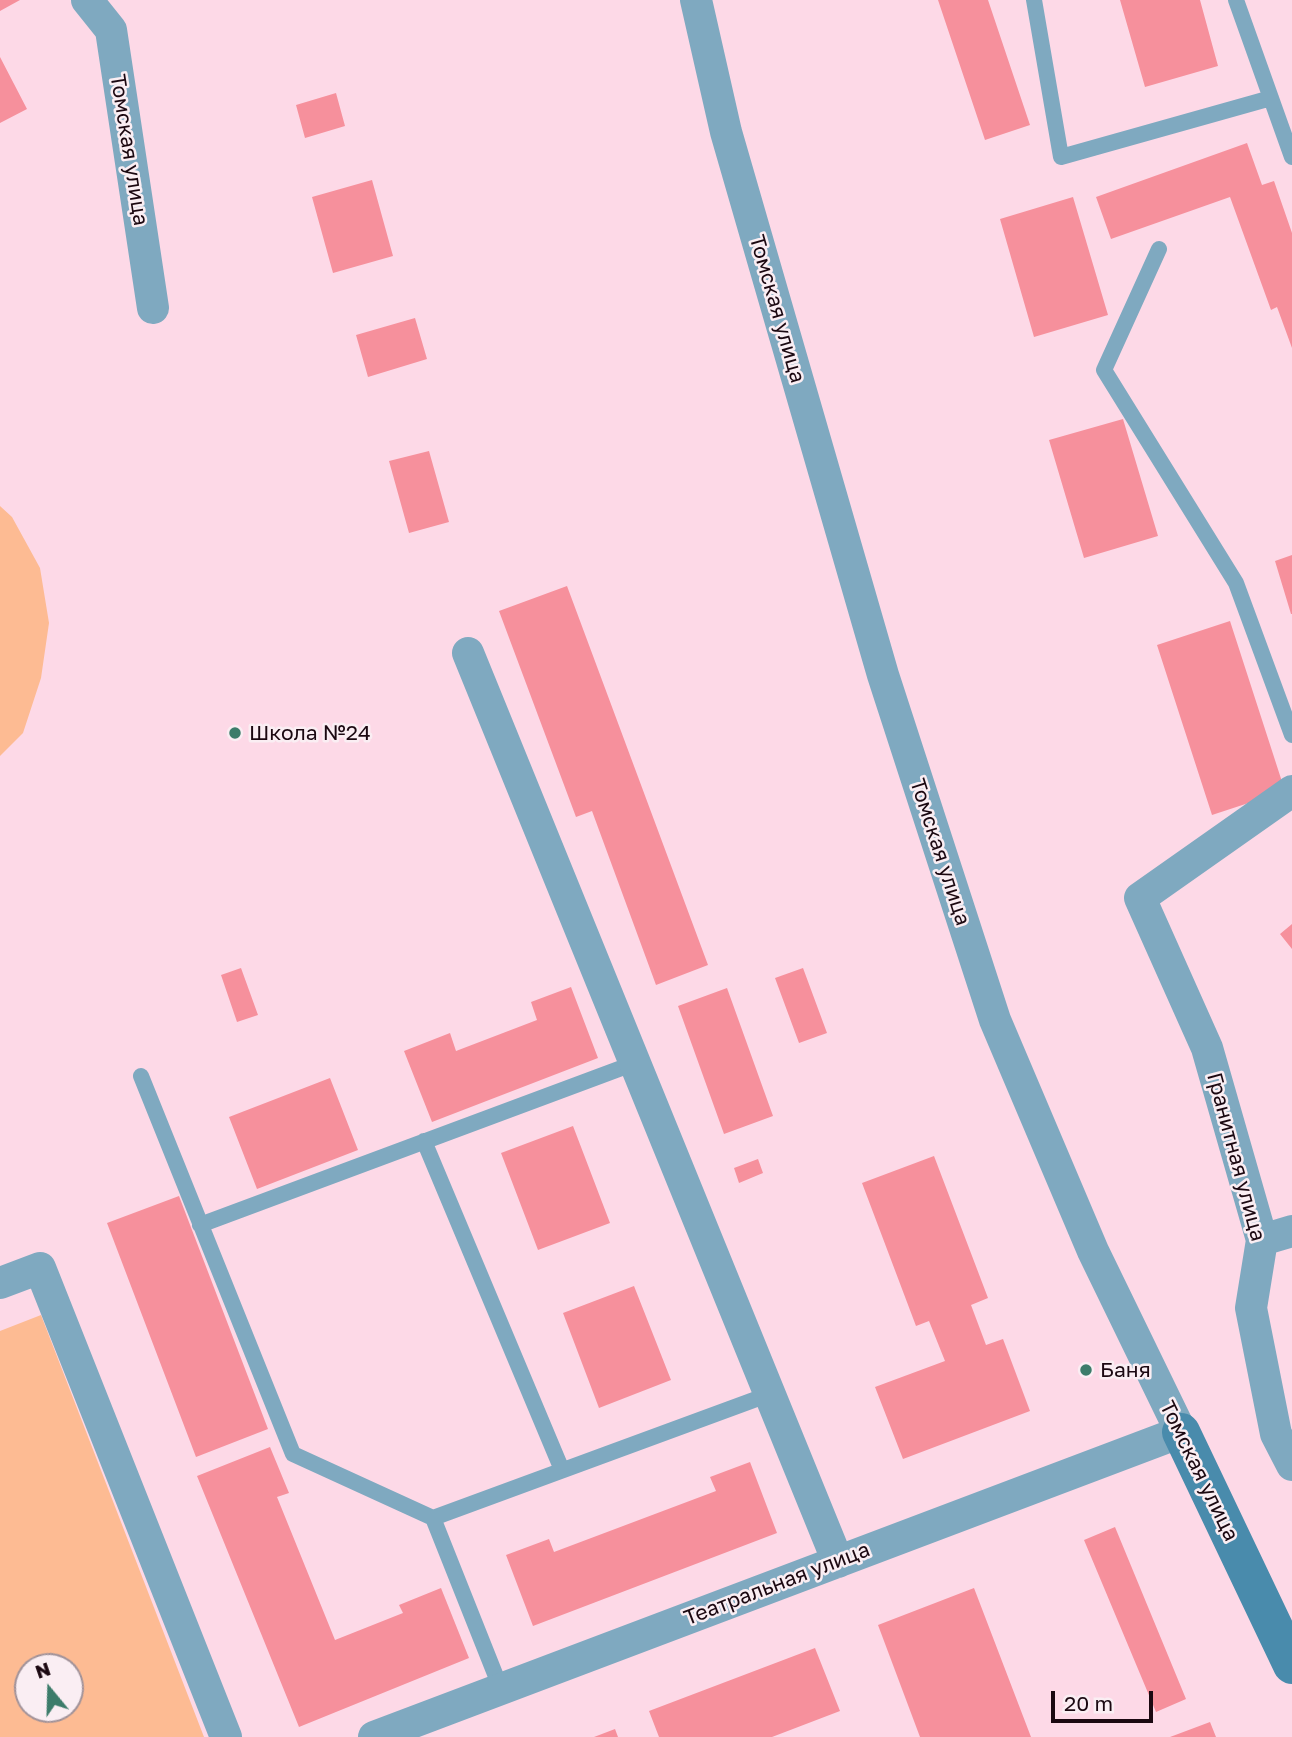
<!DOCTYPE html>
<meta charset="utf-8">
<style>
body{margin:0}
#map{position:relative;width:1292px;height:1737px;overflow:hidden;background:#fdd9e7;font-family:"Golos Text",sans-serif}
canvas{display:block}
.north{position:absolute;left:14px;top:1653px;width:70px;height:70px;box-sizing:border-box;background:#faeef3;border:2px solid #a19299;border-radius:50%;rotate:341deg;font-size:19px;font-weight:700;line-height:28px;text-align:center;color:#1b0811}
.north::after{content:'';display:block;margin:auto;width:24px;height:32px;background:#3c7c6a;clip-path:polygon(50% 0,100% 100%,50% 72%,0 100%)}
.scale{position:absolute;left:1051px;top:1691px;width:102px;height:32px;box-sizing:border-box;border:4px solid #1b0811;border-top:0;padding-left:9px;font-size:21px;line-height:24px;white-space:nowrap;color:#1b0811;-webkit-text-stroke:5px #faeef3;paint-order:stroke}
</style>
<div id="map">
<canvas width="1292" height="1737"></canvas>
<div class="north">N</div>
<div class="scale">20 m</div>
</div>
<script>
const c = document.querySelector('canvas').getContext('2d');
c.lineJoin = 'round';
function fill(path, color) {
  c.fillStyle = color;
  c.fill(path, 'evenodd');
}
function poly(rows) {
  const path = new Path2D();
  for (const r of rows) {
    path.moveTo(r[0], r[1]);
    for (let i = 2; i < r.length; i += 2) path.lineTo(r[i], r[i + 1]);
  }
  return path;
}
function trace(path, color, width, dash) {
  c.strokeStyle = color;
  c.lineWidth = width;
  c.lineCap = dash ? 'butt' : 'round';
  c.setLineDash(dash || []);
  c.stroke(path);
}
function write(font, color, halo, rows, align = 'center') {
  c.font = font + ' "Golos Text",sans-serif';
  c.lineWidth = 5;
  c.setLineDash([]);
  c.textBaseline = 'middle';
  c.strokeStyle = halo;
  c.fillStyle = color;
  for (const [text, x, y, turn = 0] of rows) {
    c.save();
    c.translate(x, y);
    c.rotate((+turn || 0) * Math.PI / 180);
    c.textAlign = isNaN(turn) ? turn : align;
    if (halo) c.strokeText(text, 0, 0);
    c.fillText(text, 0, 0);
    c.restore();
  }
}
const green = poly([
 [0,506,12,517,40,568,49,623,41,678,23,733,0,756],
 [41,1315,204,1737,0,1737,0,1331],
 [28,1667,70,1667,70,1709,28,1709]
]);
const building = poly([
 [0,0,20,0,0,11],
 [938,0,988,0,1030,125,985,140],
 [1120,0,1200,0,1218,66,1145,87],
 [0,57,27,109,0,123],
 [336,93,345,126,305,138,296,105],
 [1247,143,1262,185,1274,181,1292,233,1292,348,1277,307,1271,310,1230,197,1111,239,1096,197],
 [372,180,393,256,333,273,312,197],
 [1073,197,1108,315,1034,337,1000,219],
 [415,318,427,359,368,377,356,335],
 [1123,419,1158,536,1084,558,1049,440],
 [429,451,449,522,409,533,389,461],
 [1292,555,1292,614,1291,614,1275,561],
 [567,586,708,965,656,985,592,811,576,817,499,611],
 [1230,621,1285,791,1212,815,1157,645],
 [1292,924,1292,949,1280,934],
 [241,968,258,1015,237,1022,221,975],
 [803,968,827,1033,799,1043,775,978],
 [571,987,598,1058,432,1122,404,1051,450,1033,456,1051,537,1020,531,1002],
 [727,988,773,1116,724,1134,678,1006],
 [330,1078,358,1150,257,1189,229,1117],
 [573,1126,610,1223,538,1250,501,1153],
 [934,1156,988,1298,971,1305,986,1345,1003,1339,1030,1411,903,1459,875,1387,945,1361,929,1321,916,1326,862,1183],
 [758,1159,763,1173,739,1183,734,1168],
 [179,1196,268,1429,196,1457,107,1223],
 [634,1286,671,1380,599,1408,563,1313],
 [270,1447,289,1493,277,1497,335,1640,403,1613,399,1605,441,1588,469,1658,299,1727,197,1476],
 [750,1462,777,1533,533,1626,506,1555,549,1539,554,1552,716,1491,710,1477],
 [1115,1527,1186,1699,1156,1712,1084,1540],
 [974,1588,1031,1737,920,1737,878,1625],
 [815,1648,840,1711,772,1737,659,1737,649,1711],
 [1210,1722,1216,1737,1170,1737],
 [615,1729,618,1737,594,1737]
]);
const lane = poly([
 [1034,0,1061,157,1271,98],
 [1236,0,1292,157],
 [1159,249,1104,370,1236,583,1292,735],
 [141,1076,293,1454,433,1518,501,1689],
 [424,1141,562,1470],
 [200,1225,635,1063],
 [433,1518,770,1394]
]);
const street = poly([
 [87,0,111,30,153,308],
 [468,653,838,1562],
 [1292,791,1140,898,1207,1048,1262,1240,1251,1308,1276,1434,1292,1465],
 [1262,1240,1292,1231],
 [0,1283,40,1268,226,1737],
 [374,1737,1181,1432,1093,1251,995,1020,883,675,726,132,696,0]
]);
const secondary = poly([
 [1181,1432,1292,1665]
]);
const markers = [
 [235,733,7,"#3c7c6a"],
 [1086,1370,7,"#3c7c6a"]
];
const streetNames = [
 ["Томская улица",129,150,81],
 ["Томская улица",777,309,74],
 ["Томская улица",940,852,72],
 ["Гранитная улица",1236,1157,75],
 ["Томская улица",1199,1471,64],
 ["Театральная улица",777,1584,-21]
];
const poiNames = [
 ["Школа №24",249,733],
 ["Баня",1100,1370]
];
fill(green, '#fdbb93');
fill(building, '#f6909c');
trace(lane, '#7fa9c0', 16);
trace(street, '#7fa9c0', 32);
trace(secondary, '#498bac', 38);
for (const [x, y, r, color] of markers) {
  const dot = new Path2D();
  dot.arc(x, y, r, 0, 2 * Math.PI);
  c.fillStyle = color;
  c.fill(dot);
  trace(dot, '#faeef3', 2.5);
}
write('21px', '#1b0811', '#faeef3', streetNames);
write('21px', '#1b0811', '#faeef3', poiNames, 'left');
</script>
